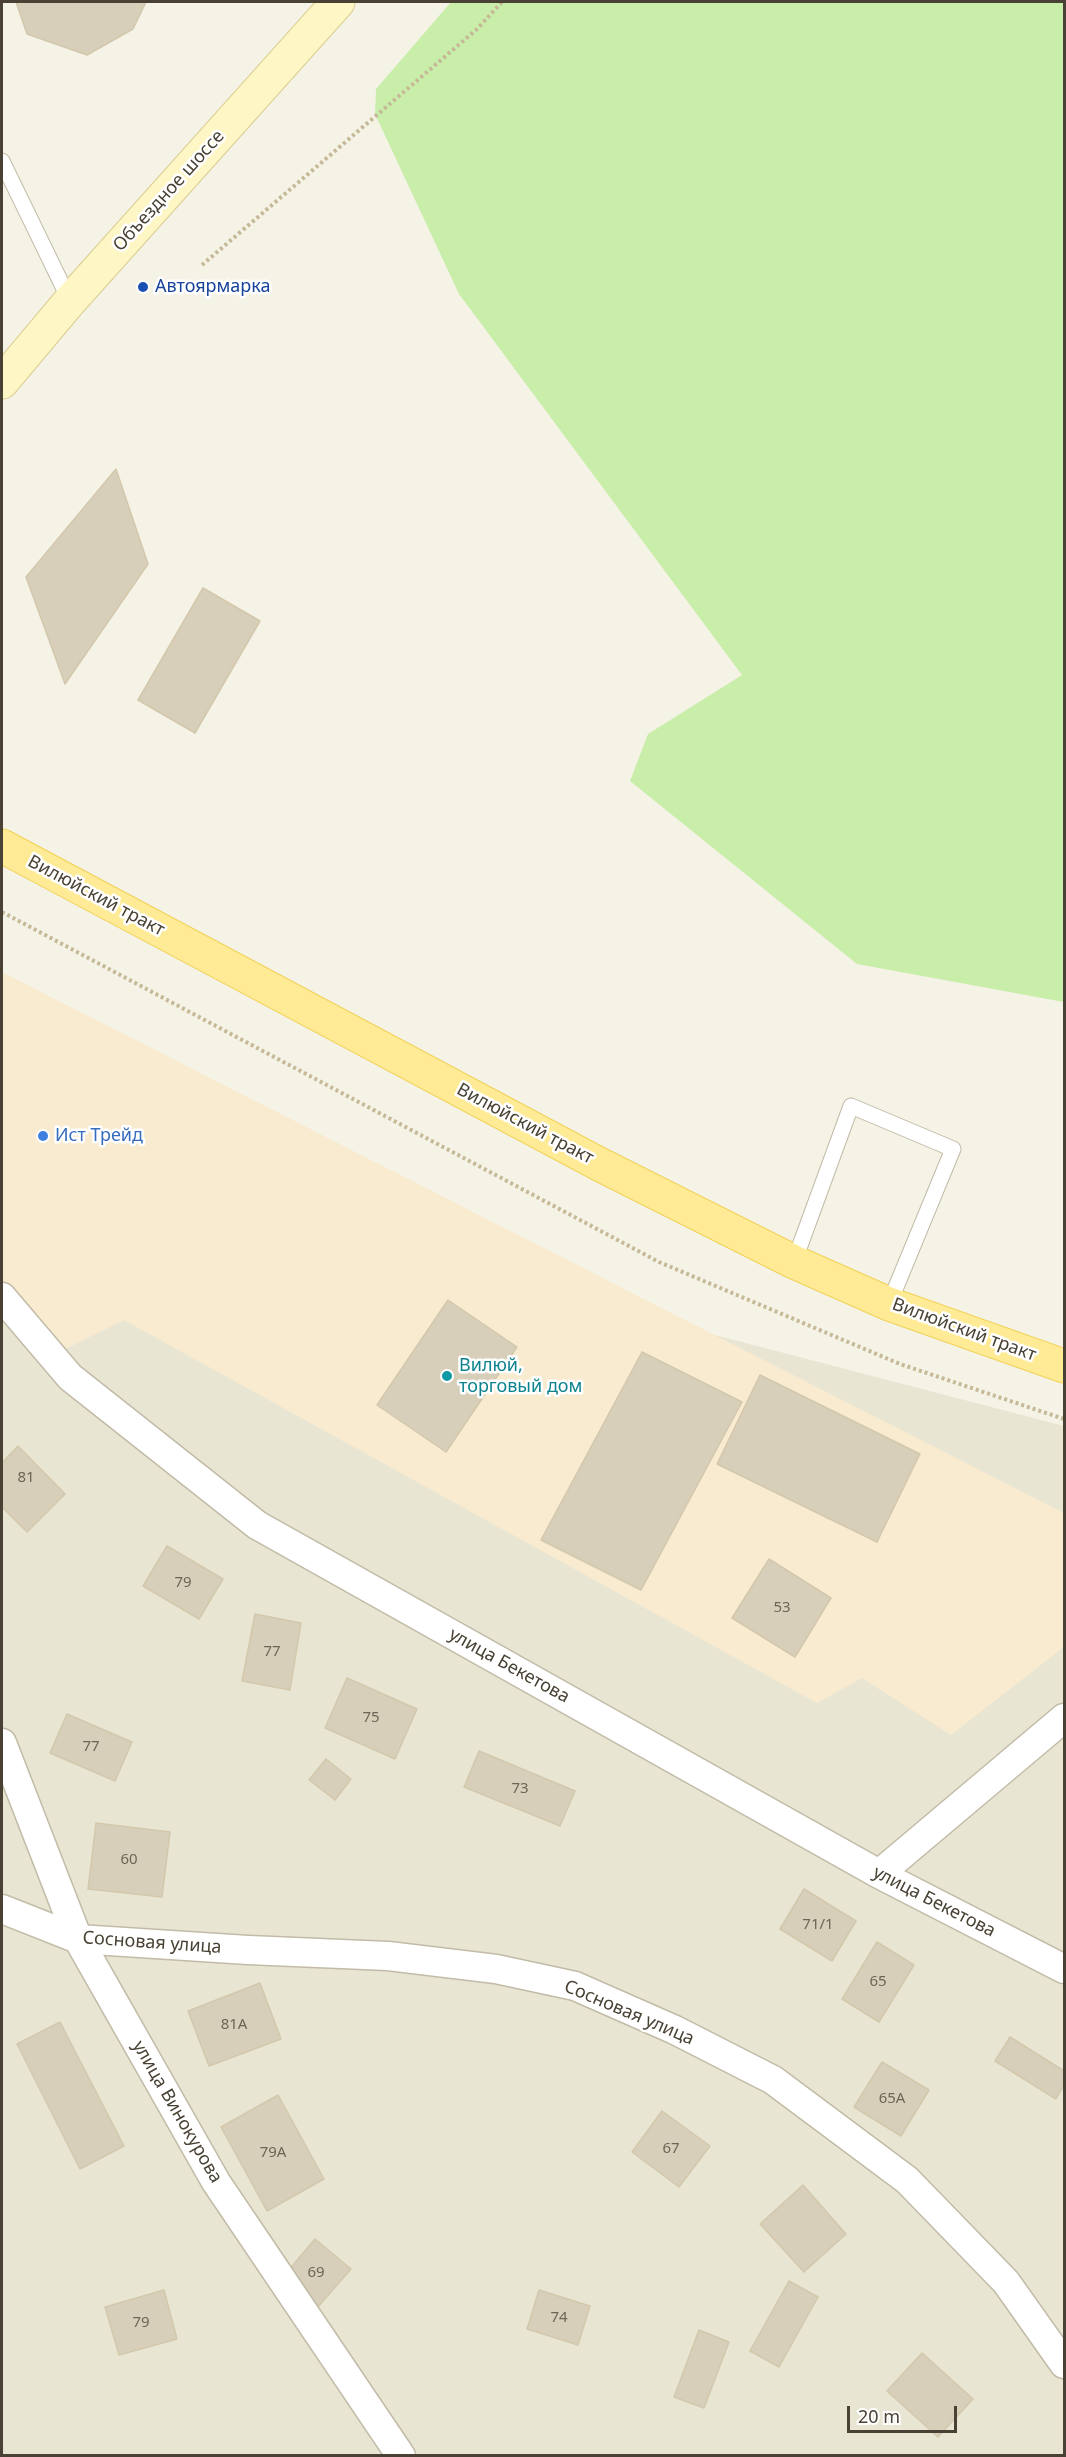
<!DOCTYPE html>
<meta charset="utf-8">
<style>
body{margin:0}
#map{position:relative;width:1066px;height:2457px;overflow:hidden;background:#f5f2e6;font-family:"Noto Sans",sans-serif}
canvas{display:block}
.frame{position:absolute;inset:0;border:3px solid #494234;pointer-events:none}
.scale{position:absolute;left:847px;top:2406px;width:110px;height:27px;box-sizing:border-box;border:3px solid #494234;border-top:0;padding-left:8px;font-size:18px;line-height:21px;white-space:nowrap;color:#494234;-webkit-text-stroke:4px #fff;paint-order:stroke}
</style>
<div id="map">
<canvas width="1066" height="2457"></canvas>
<div class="frame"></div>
<div class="scale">20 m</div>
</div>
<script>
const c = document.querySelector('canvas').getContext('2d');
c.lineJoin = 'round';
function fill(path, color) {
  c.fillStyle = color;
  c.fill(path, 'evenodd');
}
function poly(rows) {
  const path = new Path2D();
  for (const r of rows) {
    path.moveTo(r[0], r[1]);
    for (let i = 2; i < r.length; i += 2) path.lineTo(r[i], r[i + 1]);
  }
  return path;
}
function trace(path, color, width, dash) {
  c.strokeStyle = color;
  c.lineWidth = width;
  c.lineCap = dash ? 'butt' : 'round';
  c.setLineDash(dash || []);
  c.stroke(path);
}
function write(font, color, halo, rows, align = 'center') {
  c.font = font + ' "Noto Sans",sans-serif';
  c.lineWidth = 5;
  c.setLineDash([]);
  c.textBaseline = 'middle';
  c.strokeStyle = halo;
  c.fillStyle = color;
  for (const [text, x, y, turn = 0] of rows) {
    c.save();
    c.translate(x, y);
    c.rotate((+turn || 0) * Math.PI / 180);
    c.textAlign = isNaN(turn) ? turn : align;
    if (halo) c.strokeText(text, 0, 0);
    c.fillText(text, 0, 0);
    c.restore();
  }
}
const residential = poly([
 [2,990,573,1298,1064,1426,1064,2455,2,2455]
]);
const commercial = poly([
 [2,972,1064,1513,1064,1647,951,1735,862,1678,817,1703,124,1320,59,1352,2,1281]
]);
const green = poly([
 [451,2,1064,2,1064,1002,857,964,630,781,648,734,742,675,459,294,375,114,376,89]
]);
const building = poly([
 [16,2,146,2,133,29,87,55,27,34,16,2],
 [116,469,148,564,65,684,26,577,116,469],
 [203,588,260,621,195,733,138,700,203,588],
 [448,1300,517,1347,446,1452,377,1405,448,1300],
 [642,1352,742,1402,641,1590,541,1540,642,1352],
 [760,1375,920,1454,877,1542,717,1464,760,1375],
 [18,1446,65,1494,27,1532,2,1507,2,1463,18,1446],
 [167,1546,223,1579,199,1619,143,1586,167,1546],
 [769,1559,831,1598,795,1657,732,1618,769,1559],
 [255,1614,301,1623,290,1690,242,1681,255,1614],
 [347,1678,417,1709,395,1759,325,1728,347,1678],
 [67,1714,132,1742,115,1781,50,1753,67,1714],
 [479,1751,575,1791,560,1826,464,1787,479,1751],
 [326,1759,351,1779,335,1800,309,1780,326,1759],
 [96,1823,170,1832,162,1897,88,1889,96,1823],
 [804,1889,856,1921,832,1961,780,1929,804,1889],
 [877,1942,914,1965,879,2022,842,1999,877,1942],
 [260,1983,281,2039,209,2066,188,2011,260,1983],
 [60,2022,124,2146,80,2169,17,2044,60,2022],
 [1010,2037,1064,2071,1064,2085,1056,2099,995,2061,1010,2037],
 [882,2062,929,2090,901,2136,854,2107,882,2062],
 [278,2095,324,2179,267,2211,221,2127,278,2095],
 [662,2111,710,2146,679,2187,632,2152,662,2111],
 [803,2185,846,2234,804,2272,760,2224,803,2185],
 [315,2239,351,2269,317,2308,282,2278,315,2239],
 [789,2281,818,2297,779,2367,750,2351,789,2281],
 [164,2290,177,2339,119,2355,105,2307,164,2290],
 [539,2290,590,2306,578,2345,527,2329,539,2290],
 [699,2330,729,2342,704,2408,674,2397,699,2330],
 [922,2353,973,2399,938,2437,887,2391,922,2353]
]);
const path = poly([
 [202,265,476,30,502,2],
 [2,912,659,1262,900,1364,1064,1419]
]);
const service = poly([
 [2,161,70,301],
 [794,1262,851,1106,953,1149,889,1304]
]);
const minor = poly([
 [2,1297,70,1377,257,1525,879,1874,1064,1969],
 [2,1743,78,1939,216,2182,401,2456],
 [879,1874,1064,1718],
 [2,1909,78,1939,248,1950,388,1956,496,1969,575,1986,675,2030,773,2080,907,2180,1006,2282,1064,2364]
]);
const secondary = poly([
 [2,382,70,301,338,2]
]);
const primary = poly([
 [2,846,599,1164,794,1262,889,1304,1064,1366]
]);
const markers = [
 [143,287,6,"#1a4fb4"],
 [43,1136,6,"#3f7fe0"],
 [447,1376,6,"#0f9aa8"]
];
const numberNames = [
 ["81",26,1478],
 ["79",183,1583],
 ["53",782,1608],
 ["77",272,1652],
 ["75",371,1718],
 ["77",91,1747],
 ["73",520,1789],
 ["60",129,1860],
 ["71/1",818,1925],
 ["65",878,1982],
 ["81А",234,2025],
 ["65А",892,2099],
 ["67",671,2149],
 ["79А",273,2153],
 ["69",316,2273],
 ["74",559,2318],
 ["79",141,2323]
];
const streetNames = [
 ["Объездное шоссе",169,191,-48],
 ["Вилюйский тракт",96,896,28],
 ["Вилюйский тракт",525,1124,28],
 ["Вилюйский тракт",964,1330,20],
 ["улица Бекетова",509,1666,29],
 ["улица Бекетова",934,1902,27],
 ["Сосновая улица",152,1943,4],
 ["Сосновая улица",629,2013,23],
 ["улица Винокурова",177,2112,60]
];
const transitNames = [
 ["Автоярмарка",155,287]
];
const shopNames = [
 ["Ист Трейд",55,1136]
];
const cultureNames = [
 ["Вилюй,",459,1366],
 ["торговый дом",459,1387]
];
fill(residential, '#e9e5d3');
fill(commercial, '#f9ebcf');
fill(green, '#c9eeaa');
fill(building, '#d8cfba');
trace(building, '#d3c8ac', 1.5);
trace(service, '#c1bba7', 17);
trace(minor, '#c1bba7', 31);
trace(secondary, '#dacd90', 35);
trace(primary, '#f1d158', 35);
trace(path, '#c5b997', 4, [3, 3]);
trace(service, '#fff', 15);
trace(minor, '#fff', 28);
trace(secondary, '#fff6c6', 33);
trace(primary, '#ffeb95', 33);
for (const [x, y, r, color] of markers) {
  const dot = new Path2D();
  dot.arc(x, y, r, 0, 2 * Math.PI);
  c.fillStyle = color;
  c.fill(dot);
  trace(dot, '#fff', 2);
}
write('15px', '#6d6556', null, numberNames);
write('18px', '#494234', '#fff', streetNames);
write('18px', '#164399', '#fff', transitNames, 'left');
write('18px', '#366cbe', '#fff', shopNames, 'left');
write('18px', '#0d838f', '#fff', cultureNames, 'left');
</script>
